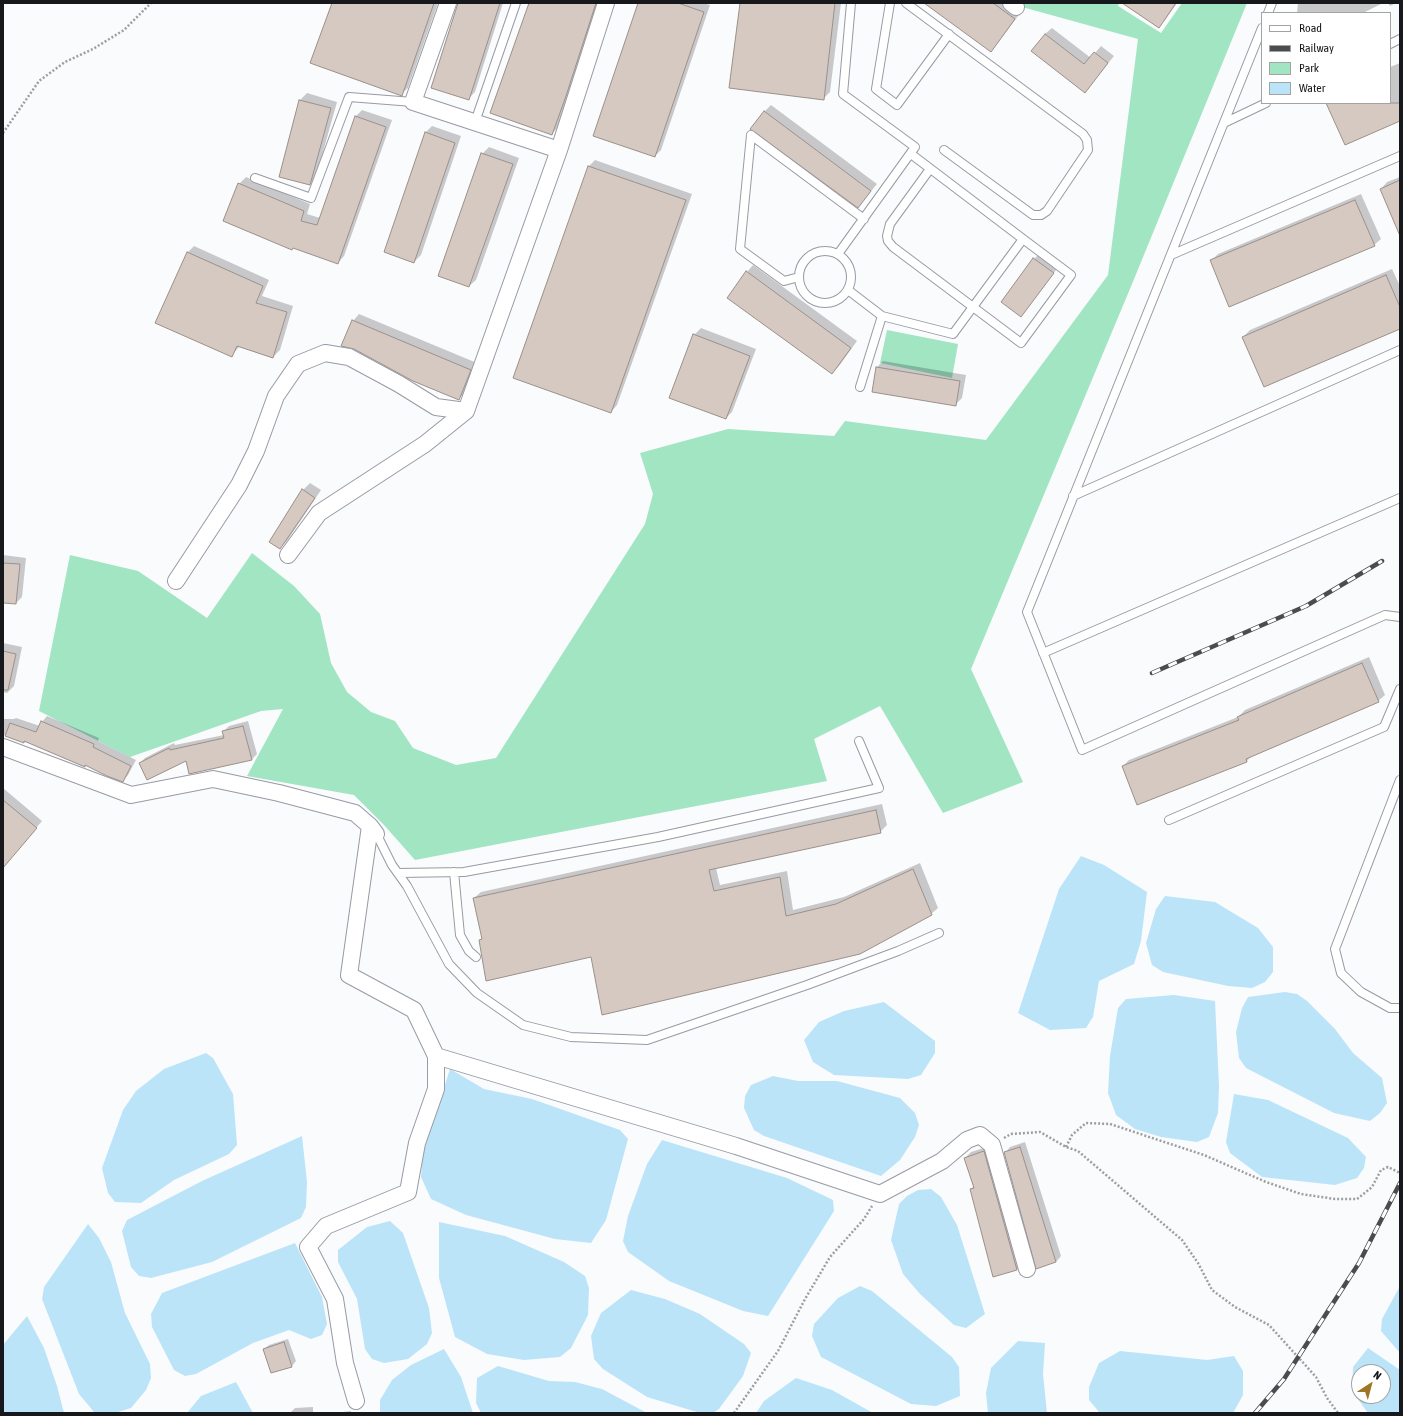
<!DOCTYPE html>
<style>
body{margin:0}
#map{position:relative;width:1403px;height:1416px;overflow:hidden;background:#fafbfd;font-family:"Asap Condensed",sans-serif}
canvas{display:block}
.frame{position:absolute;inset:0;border:4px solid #17181c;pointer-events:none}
.legend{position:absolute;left:1261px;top:12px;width:130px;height:92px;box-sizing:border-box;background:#fff;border:1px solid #a2a3a4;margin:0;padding:5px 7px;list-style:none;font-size:12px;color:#17181c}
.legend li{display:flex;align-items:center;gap:8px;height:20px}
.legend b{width:20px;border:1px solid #a2a3a4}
.north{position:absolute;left:1351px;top:1364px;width:40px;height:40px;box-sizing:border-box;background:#fff;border:1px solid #a2a3a4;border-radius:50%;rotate:36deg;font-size:11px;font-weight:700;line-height:16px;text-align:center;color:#17181c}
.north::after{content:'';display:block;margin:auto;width:14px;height:18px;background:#9f7624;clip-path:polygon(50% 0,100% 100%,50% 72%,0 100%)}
</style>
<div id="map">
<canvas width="1403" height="1416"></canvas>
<div class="frame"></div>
<ul class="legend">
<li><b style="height:5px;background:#fff"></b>Road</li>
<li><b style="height:5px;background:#4b4c4f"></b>Railway</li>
<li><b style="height:11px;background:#a1e5c3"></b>Park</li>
<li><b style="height:11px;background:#bbe4f9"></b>Water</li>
</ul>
<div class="north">N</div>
</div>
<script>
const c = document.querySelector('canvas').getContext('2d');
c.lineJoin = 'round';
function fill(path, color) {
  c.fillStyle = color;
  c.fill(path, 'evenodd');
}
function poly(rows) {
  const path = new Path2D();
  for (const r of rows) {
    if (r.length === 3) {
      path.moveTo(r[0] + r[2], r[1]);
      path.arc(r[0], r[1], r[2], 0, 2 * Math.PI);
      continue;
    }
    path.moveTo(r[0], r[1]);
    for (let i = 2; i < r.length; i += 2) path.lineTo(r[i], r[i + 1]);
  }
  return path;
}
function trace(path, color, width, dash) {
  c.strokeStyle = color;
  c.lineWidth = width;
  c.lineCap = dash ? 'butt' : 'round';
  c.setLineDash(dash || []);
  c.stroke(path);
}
const green = poly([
 [1024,3,1119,3,1118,6,1161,33,1182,3,1247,3,1132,284,971,669,1023,782,943,813,880,706,814,739,827,781,415,860,384,825,354,795,247,776,283,709,261,711,130,757,39,711,70,555,138,571,207,618,252,553,294,586,320,614,331,663,347,692,371,712,395,721,413,748,456,765,496,758,645,524,653,494,640,453,728,429,834,436,845,421,986,440,1108,275,1138,39,1022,7],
 [887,330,958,344,952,378,880,363]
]);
const water = poly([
 [1081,856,1104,865,1147,892,1141,941,1134,964,1099,981,1093,1017,1086,1028,1050,1030,1018,1013,1059,889],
 [1165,896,1215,902,1258,928,1273,947,1273,972,1265,982,1252,988,1228,986,1163,972,1152,965,1146,943,1156,909],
 [1285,992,1297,994,1307,1001,1335,1029,1353,1053,1382,1078,1387,1103,1380,1113,1370,1121,1334,1113,1246,1068,1239,1058,1236,1032,1242,1008,1248,997],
 [1174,995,1215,1001,1219,1086,1218,1113,1209,1137,1197,1142,1161,1137,1135,1129,1116,1115,1108,1093,1110,1056,1118,1008,1126,999],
 [884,1002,935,1041,935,1053,921,1075,908,1079,834,1075,813,1062,804,1040,819,1022,844,1011],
 [206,1053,213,1058,233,1094,237,1145,229,1154,174,1180,141,1203,115,1202,108,1193,102,1168,123,1110,136,1091,164,1069],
 [450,1069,484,1089,532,1099,620,1130,628,1139,606,1220,591,1243,555,1239,466,1215,431,1199,421,1177,423,1153],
 [773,1076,798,1081,837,1081,900,1098,915,1113,919,1125,915,1137,900,1160,881,1176,764,1136,754,1130,744,1108,745,1096,751,1085],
 [1234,1094,1268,1100,1348,1138,1366,1157,1364,1168,1357,1178,1335,1185,1262,1177,1230,1153,1226,1142],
 [302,1136,307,1182,306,1207,301,1218,212,1262,151,1278,139,1276,131,1267,122,1231,127,1220,202,1181],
 [662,1140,787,1178,833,1200,834,1211,768,1316,743,1311,669,1281,628,1252,623,1241,628,1216,647,1164],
 [931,1189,941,1197,957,1225,985,1314,966,1328,954,1325,920,1294,903,1274,891,1240,899,1204,907,1196,918,1190],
 [390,1221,403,1233,429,1308,432,1333,427,1344,408,1359,384,1363,372,1359,365,1349,357,1299,338,1262,338,1250,367,1227],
 [439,1222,505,1236,564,1262,585,1276,589,1288,588,1315,571,1348,560,1357,524,1360,487,1354,455,1337,439,1278],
 [88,1224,99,1238,111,1262,125,1313,150,1364,151,1378,146,1390,131,1408,115,1413,94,1412,79,1394,42,1299,44,1287],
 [295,1243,322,1297,327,1324,322,1335,311,1339,289,1330,253,1343,196,1374,185,1376,174,1370,152,1327,151,1314,162,1293],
 [860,1286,872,1291,952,1357,959,1367,960,1396,936,1406,911,1404,821,1357,812,1336,814,1324,838,1298],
 [1400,1286,1400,1353,1381,1331,1382,1319],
 [631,1290,665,1299,700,1314,744,1344,751,1353,743,1376,719,1409,713,1413,700,1413,647,1397,603,1369,594,1359,591,1336,601,1313],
 [27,1316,44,1348,57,1386,64,1413,3,1413,3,1345],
 [1018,1341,1045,1343,1043,1374,1047,1413,988,1413,986,1393,991,1368],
 [1368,1348,1400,1370,1400,1410,1397,1413,1368,1413,1352,1391,1353,1367],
 [1359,1372,1383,1372,1383,1396,1359,1396],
 [444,1349,461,1377,473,1413,380,1413,380,1400,392,1380,411,1365],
 [1120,1351,1207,1360,1234,1356,1243,1371,1243,1395,1233,1413,1100,1413,1089,1400,1089,1387,1099,1363],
 [498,1366,549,1381,575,1382,602,1389,647,1413,481,1413,476,1403,477,1378],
 [796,1378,832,1390,873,1413,756,1413,764,1401],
 [236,1382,253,1413,187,1413,201,1396]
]);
const shadow = poly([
 [333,3,438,3,408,88,401,94],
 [459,3,503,3,475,92,468,99],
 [530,3,600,3,558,127,552,134],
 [639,3,703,3,710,5,661,150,655,156],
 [741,3,841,3,830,92,823,99],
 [926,3,1009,3,1021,12,997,44,991,51],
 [1124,3,1177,3,1165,20,1159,27],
 [1298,3,1383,3,1363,13,1297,13],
 [1388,3,1396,3,1390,6],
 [1052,28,1091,58,1101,46,1114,56,1085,92,1045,34],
 [1400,63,1400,120,1328,103,1390,103,1390,67],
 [307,93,337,102,316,177,310,184,280,176,300,100],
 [771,105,877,184,858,207,764,112],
 [362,110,392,120,344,256,338,263,239,184,246,177,310,204,307,214,320,218,356,116],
 [432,126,461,136,421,255,414,262,425,133],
 [489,147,519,158,476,280,469,286,482,154],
 [595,160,692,194,617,405,611,412,589,166],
 [1400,177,1400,232,1381,189,1387,182],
 [1361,194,1381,239,1374,245,1211,261,1218,254],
 [194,246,269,280,262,296,293,306,280,350,273,357,240,346,231,356,187,253],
 [1041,252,1059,266,1027,309,1021,316,1034,259],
 [753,265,857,341,839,366,832,373,747,272],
 [1392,269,1400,286,1400,327,1243,337,1250,330],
 [359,314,477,363,465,393,458,399,353,321],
 [701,328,756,349,732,412,726,418,694,335],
 [883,361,966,375,962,398,955,405,877,367],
 [310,483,321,490,287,541,280,548,270,541,303,490],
 [3,555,26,558,22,597,16,603,3,602],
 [3,643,22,647,14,686,7,693,3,692],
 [1369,657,1385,695,1378,701,1252,755,1247,761,1123,766,1129,760,1238,717,1245,710],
 [47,716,99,738,98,741,136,760,128,775,123,781,86,764,25,740,23,741,3,734,3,719,14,719,16,718,40,726,42,722],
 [248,721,257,754,252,759,190,772,187,760,140,763,145,758,174,743,175,745,224,735,224,731,229,726],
 [3,788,42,821,3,868],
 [882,804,887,825,880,832,716,868,720,885,787,871,793,910,844,897,920,863,938,908,931,914,591,956,480,940,483,938,474,898,481,892],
 [1025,1142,1061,1256,1056,1262,1005,1153,1010,1147],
 [990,1146,1023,1263,1017,1269,994,1276,971,1189,974,1186,965,1158,971,1152],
 [288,1339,296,1361,292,1366,264,1349,269,1345],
 [313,1407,313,1413,290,1413,295,1408],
 [351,1411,351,1413,334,1413]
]);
const building = poly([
 [332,3,434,3,402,96,310,63,332,3],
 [458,3,500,3,469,100,431,88,458,3],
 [529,3,596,3,566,96,552,135,490,113,529,3],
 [638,3,678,3,704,12,655,157,593,136,638,3],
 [740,3,835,3,824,100,729,88,740,3],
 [924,3,993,3,1015,19,991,52,924,3],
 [1122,3,1176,3,1159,28,1122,3],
 [1045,34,1084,64,1094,52,1108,63,1085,93,1031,51,1045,34],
 [299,100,331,108,310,185,279,177,299,100],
 [1326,103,1400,103,1400,121,1345,145,1326,103],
 [764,111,871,191,858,208,750,129,764,111],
 [355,116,386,127,338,264,293,248,292,250,223,221,238,183,304,211,301,221,317,225,355,116],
 [425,132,455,143,414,263,384,252,425,132],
 [481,153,513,164,469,287,438,276,481,153],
 [588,166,686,200,611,413,513,378,588,166],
 [1400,180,1400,236,1380,189,1400,180],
 [1355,200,1375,246,1229,307,1210,260,1355,200],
 [187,252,263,286,256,303,287,312,273,358,237,346,232,357,155,323,187,252],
 [1033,258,1054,273,1021,317,1001,302,1033,258],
 [746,271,851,348,832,374,727,298,746,271],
 [1386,275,1400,307,1400,329,1264,387,1242,337,1386,275],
 [352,320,471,370,459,400,413,381,354,349,341,346,352,320],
 [693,334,750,356,726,419,669,398,693,334],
 [876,367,960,381,956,406,872,392,876,367],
 [302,489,315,498,280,549,269,542,302,489],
 [3,563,20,564,16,604,3,603,3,563],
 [3,651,16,654,8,690,3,690,3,651],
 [1362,663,1379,702,1246,759,1247,762,1137,805,1122,766,1239,720,1237,717,1362,663],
 [41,721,94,744,93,747,131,766,123,782,107,776,85,765,85,767,24,741,24,743,5,736,10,723,36,732,41,721],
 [243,726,252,760,189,774,186,761,147,780,139,763,169,748,170,750,224,738,222,731,243,726],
 [3,800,37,828,3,868,3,800],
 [876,810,881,833,709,870,714,891,780,877,786,916,836,904,913,869,932,915,860,954,602,1015,591,957,486,981,479,940,482,939,473,898,876,810],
 [1020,1147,1056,1262,1036,1269,1004,1152,1020,1147],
 [984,1151,1017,1270,993,1277,970,1189,974,1188,964,1158,984,1151],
 [284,1342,292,1367,271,1373,263,1349,284,1342]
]);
const path = poly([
 [3,133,39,81,65,62,93,49,124,30,151,3],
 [1004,1138,1011,1134,1040,1132,1066,1147,1078,1151,1182,1240,1198,1263,1212,1290,1235,1307,1269,1325,1316,1377,1327,1398,1338,1413],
 [1066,1147,1072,1135,1086,1123,1110,1124,1204,1155,1266,1182,1301,1194,1335,1199,1357,1199,1372,1187,1381,1170,1388,1167,1400,1173],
 [734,1413,778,1351,805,1299,830,1257,864,1219,872,1206]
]);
const lane = poly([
 [890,3,876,89,897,105,949,34],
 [906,3,1083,134,1087,140,1088,150,1047,211,1041,215,1033,215,944,150],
 [1268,13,1272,3],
 [1262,28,1027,612,1082,750,1385,615,1400,617],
 [1390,44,1400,39],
 [475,122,516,3],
 [1224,123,1266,103],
 [751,135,740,249,784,281,799,277],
 [751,135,864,219],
 [930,169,890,224,887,236,888,241,893,247,1021,343,1071,275,1023,239],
 [255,178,311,198,349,97,413,102],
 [825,277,26],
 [838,254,915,147,843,94,851,3],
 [1171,255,1400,156],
 [848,290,882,316,953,334,1023,239,911,154],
 [860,387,882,316],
 [1073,496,1400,350],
 [1043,653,1400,498],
 [1400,780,1335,949,1341,973,1361,992,1390,1008,1400,1008],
 [1169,820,1384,727,1400,689],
 [378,837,392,865,407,886,449,964,477,993,523,1025,571,1037,647,1040,807,985,898,951,939,933],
 [454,872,460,935,469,951,476,957],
 [398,873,464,872,658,837,879,788,859,741]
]);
const street = poly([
 [448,3,413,102,559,150,606,3],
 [1011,3,1016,7],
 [288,555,319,513,425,444,466,411,559,150],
 [176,581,239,485,256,451,276,396,298,364,325,353,349,357,399,384,436,407,466,411],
 [3,747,131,795,213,779,279,793,355,813,370,826,376,834],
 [370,826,349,975,414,1010,436,1056,736,1146,880,1194,942,1161,967,1140,980,1135,992,1145,1027,1269],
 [356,1401,345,1363,335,1299,308,1247,326,1226,408,1192,417,1143,436,1089,436,1056]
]);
const rail = poly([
 [1152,673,1306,606,1382,561],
 [1255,1413,1284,1379,1359,1263,1400,1183]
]);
fill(green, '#a1e5c3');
fill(water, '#bbe4f9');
fill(shadow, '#0003');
fill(building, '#d5c9c1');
trace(building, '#9b9089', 1);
trace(lane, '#989aa5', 10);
trace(street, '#989aa5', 18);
trace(path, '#9d9ea1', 2.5, [2, 2]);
trace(lane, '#fff', 8);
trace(street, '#fff', 16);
trace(rail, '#4b4c4f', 4.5);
trace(rail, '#fff', 3, [9]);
</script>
